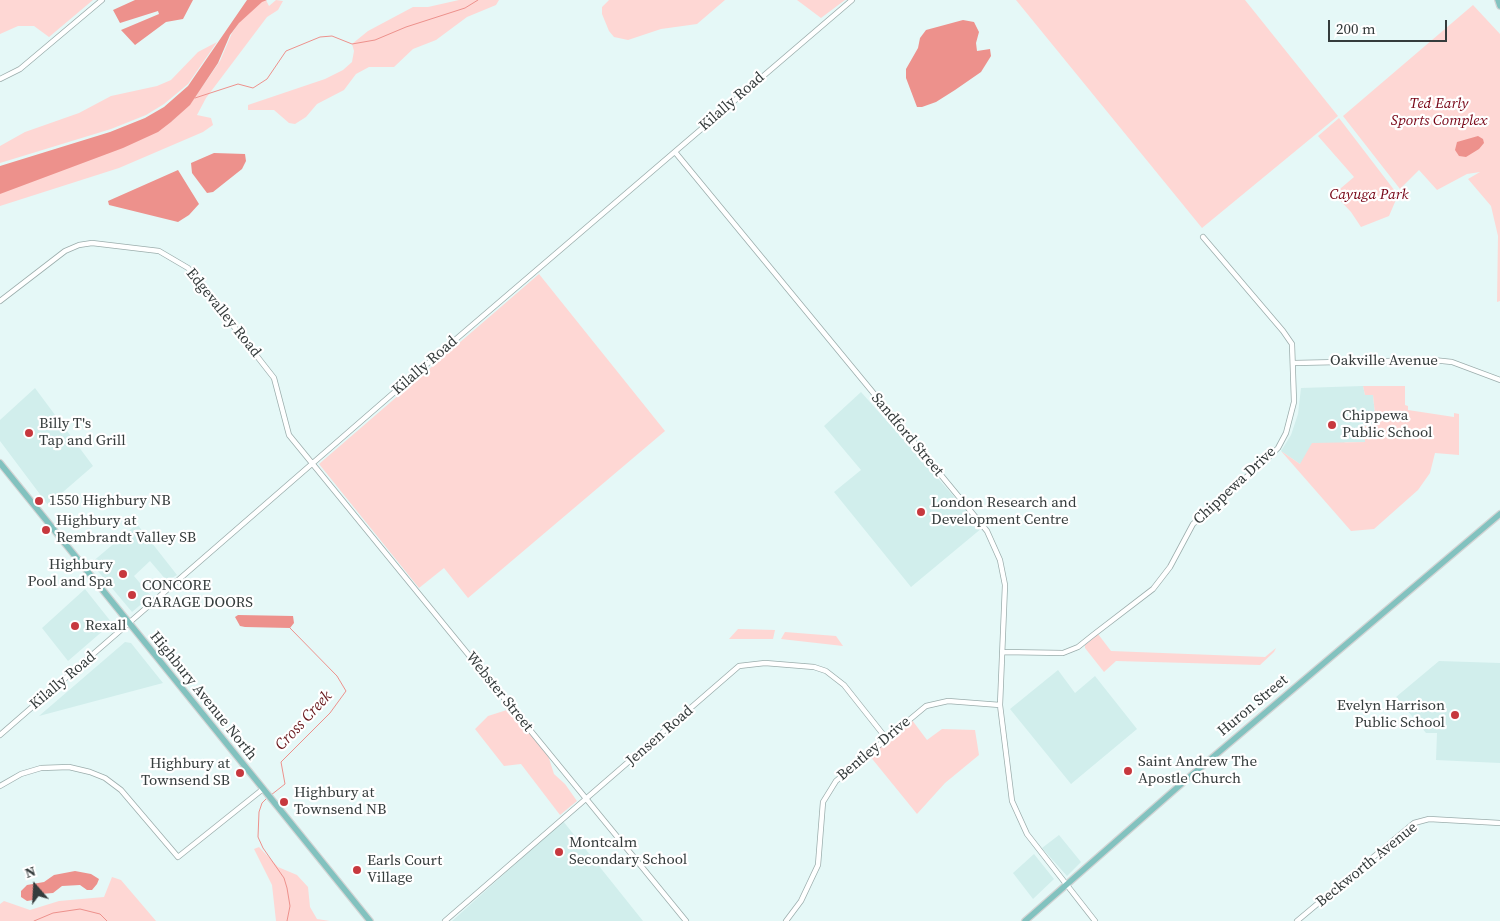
<!DOCTYPE html>
<style>
body{margin:0}
#map{position:relative;width:1500px;height:921px;overflow:hidden;background:#e5f8f7;font-family:"Source Serif 4",serif}
canvas{display:block}
.north{position:absolute;left:10px;top:861px;width:50px;height:50px;-webkit-text-stroke:4px #fff;paint-order:stroke;rotate:341deg;font-size:14px;font-weight:700;line-height:20px;text-align:center;color:#353c3c}
.north::after{content:'';display:block;margin:auto;width:18px;height:22px;background:#353c3c;clip-path:polygon(50% 0,100% 100%,50% 72%,0 100%)}
.scale{position:absolute;left:1328px;top:20px;width:119px;height:22px;box-sizing:border-box;border:2px solid #353c3c;border-top:0;padding-left:6px;font-size:15px;line-height:18px;white-space:nowrap;color:#353c3c;-webkit-text-stroke:4px #fff;paint-order:stroke}
</style>
<div id="map">
<canvas width="1500" height="921"></canvas>
<div class="north">N</div>
<div class="scale">200 m</div>
</div>
<script>
const c = document.querySelector('canvas').getContext('2d');
c.lineJoin = 'round';
function fill(path, color) {
  c.fillStyle = color;
  c.fill(path, 'evenodd');
}
function poly(rows) {
  const path = new Path2D();
  for (const r of rows) {
    path.moveTo(r[0], r[1]);
    for (let i = 2; i < r.length; i += 2) path.lineTo(r[i], r[i + 1]);
  }
  return path;
}
function trace(path, color, width, dash) {
  c.strokeStyle = color;
  c.lineWidth = width;
  c.lineCap = dash ? 'butt' : 'round';
  c.setLineDash(dash || []);
  c.stroke(path);
}
function write(font, color, halo, rows, align = 'center') {
  c.font = font + ' "Source Serif 4",serif';
  c.lineWidth = 4.5;
  c.setLineDash([]);
  c.textBaseline = 'middle';
  c.strokeStyle = halo;
  c.fillStyle = color;
  for (const [text, x, y, turn = 0] of rows) {
    c.save();
    c.translate(x, y);
    c.rotate((+turn || 0) * Math.PI / 180);
    c.textAlign = isNaN(turn) ? turn : align;
    if (halo) c.strokeText(text, 0, 0);
    c.fillText(text, 0, 0);
    c.restore();
  }
}
const built = poly([
 [1363,386,1365,395,1373,395,1376,424,1365,442,1346,442,1300,464,1281,451,1291,435,1298,414,1301,388],
 [35,388,93,466,48,505,0,441,0,420],
 [861,392,982,528,911,587,834,492,861,470,824,426],
 [137,524,177,575,167,581,150,561,134,576,151,596,132,612,91,563],
 [85,589,112,623,68,661,42,628],
 [125,642,131,643,163,683,39,716],
 [1439,661,1500,663,1500,763,1436,760,1437,733,1426,733,1396,697],
 [1058,670,1075,693,1095,676,1137,729,1071,784,1010,709],
 [563,821,643,921,452,921],
 [1059,835,1081,862,1067,876,1042,848],
 [1034,854,1054,879,1033,899,1013,873]
]);
const green = poly([
 [0,0,93,0,49,37,34,26,18,26,0,34],
 [262,0,266,0,269,6,276,0,283,1,278,10,267,17,206,98,197,115,211,118,213,125,203,132,119,168,0,206,0,193,172,121,191,103,220,61,232,33,240,21],
 [459,0,499,0,496,5,467,17,436,40,413,49,394,67,369,67,356,74,344,90,317,104,306,117,295,124,289,123,274,110,248,110,248,105,325,79,343,70,352,62,354,51,352,44,368,31,413,7,428,7],
 [609,0,725,0,697,24,661,29,628,40,614,37,609,31,602,14,602,7],
 [783,0,845,0,821,18,797,0],
 [1016,0,1245,0,1338,116,1202,228],
 [1473,5,1500,34,1500,301,1497,302,1498,236,1491,206,1468,179,1480,172,1467,174,1437,190,1419,170,1400,189,1343,116],
 [217,42,188,84,164,104,146,115,111,129,0,163,0,146,25,132,79,113,111,96,157,86,171,80,198,52],
 [1339,118,1398,195,1389,216,1361,227,1351,212,1334,194,1354,177,1318,136],
 [539,274,665,431,468,598,444,568,419,588,319,464],
 [1363,386,1405,386,1405,405,1408,406,1408,410,1454,417,1454,413,1459,414,1459,455,1435,453,1430,473,1418,490,1374,529,1351,531,1281,451,1300,464,1312,443,1365,442,1364,426,1376,424,1373,395,1365,395],
 [738,629,775,630,773,639,729,639],
 [785,632,836,636,843,646,781,639],
 [1098,634,1111,651,1265,657,1276,648,1274,652,1260,665,1116,661,1104,672,1085,648,1085,645],
 [510,709,546,749,554,774,565,784,577,801,560,815,521,764,504,766,475,729,488,716],
 [912,720,927,740,942,729,975,730,979,755,945,783,917,814,869,755],
 [259,847,278,867,297,875,308,887,310,907,317,919,330,921,276,921,272,885,254,849],
 [112,877,121,880,156,921,0,921,0,904,4,901,30,910,59,901,104,897]
]);
const water = poly([
 [135,0,193,0,183,19,166,22,135,45,121,30,159,14,158,11,120,23,113,10],
 [247,0,267,0,262,2,239,23,230,35,218,63,190,105,171,122,158,132,123,148,0,194,0,166,110,132,145,118,164,107,188,86],
 [963,20,974,22,979,32,976,43,977,51,990,49,991,56,981,72,955,90,936,102,922,107,917,107,906,78,906,69,918,48,920,38,926,30],
 [1478,136,1483,139,1484,143,1479,149,1466,157,1459,156,1455,150,1457,142],
 [214,153,245,154,246,161,242,169,213,192,207,193,192,173,191,163],
 [178,170,199,204,189,215,178,222,109,205,108,201],
 [238,615,293,616,294,623,290,628,245,627,240,626,235,617],
 [75,871,91,874,99,879,97,884,92,890,87,890,80,885,62,886,53,893,40,894,33,900,27,901,21,897,21,891,27,885,44,882,54,875]
]);
const stream = poly([
 [195,98,238,84,253,88,267,79,286,51,320,37,332,36,352,44,375,40,406,27,465,8,478,0],
 [271,795,285,784,281,762,330,713,346,691,337,676,290,628],
 [267,798,262,803,259,812,258,837,263,848,284,878,287,888,290,906,287,921],
 [34,921,53,913,80,909,100,914,107,921]
]);
const minor = poly([
 [0,79,20,69,102,0],
 [675,152,987,531,1000,560,1005,585,1000,705,1012,801,1027,834,1095,921],
 [0,301,65,251,79,245,92,243,159,251,188,268,274,378,289,435,686,921],
 [1294,363,1433,360,1452,362,1500,380],
 [1003,652,1063,653,1078,647,1093,635,1153,589,1170,567,1193,524,1267,459,1278,448,1286,433,1294,402,1292,344,1283,331,1203,237],
 [0,735,413,376,852,0],
 [0,786,21,774,41,768,69,767,90,772,105,778,121,790,178,857,263,789],
 [445,921,739,666,765,663,814,667,826,671,844,685,886,738],
 [786,921,801,901,818,865,823,802,836,781,926,706,948,701,1000,705],
 [1297,921,1414,823,1429,819,1500,823]
]);
const major = poly([
 [1498,0,1500,6],
 [0,463,370,921],
 [1025,921,1187,779,1500,514]
]);
const markers = [
 [1332,425,5,"#c7383e"],
 [29,433,5,"#c7383e"],
 [39,501,5,"#c7383e"],
 [921,512,5,"#c7383e"],
 [46,530,5,"#c7383e"],
 [123,574,5,"#c7383e"],
 [132,595,5,"#c7383e"],
 [75,626,5,"#c7383e"],
 [1455,715,5,"#c7383e"],
 [1128,771,5,"#c7383e"],
 [240,773,5,"#c7383e"],
 [284,802,5,"#c7383e"],
 [559,852,5,"#c7383e"],
 [357,870,5,"#c7383e"]
];
const streetNames = [
 ["Kilally Road",732,102,-41],
 ["Edgevalley Road",223,313,51],
 ["Oakville Avenue",1384,361],
 ["Kilally Road",425,366,-41],
 ["Sandford Street",907,435,50],
 ["Chippewa Drive",1235,486,-43],
 ["Kilally Road",63,681,-40],
 ["Webster Street",499,692,51],
 ["Highbury Avenue North",203,696,51],
 ["Huron Street",1253,706,-40],
 ["Jensen Road",660,736,-41],
 ["Bentley Drive",874,749,-40],
 ["Beckworth Avenue",1367,865,-39]
];
const parkNames = [
 ["Ted Early",1439,104],
 ["Sports Complex",1439,121],
 ["Cayuga Park",1369,195]
];
const poiNames = [
 ["Chippewa",1342,416],
 ["Public School",1342,433],
 ["Billy T's",39,424],
 ["Tap and Grill",39,441],
 ["1550 Highbury NB",49,501],
 ["London Research and",931,503],
 ["Development Centre",931,520],
 ["Highbury at",56,521],
 ["Rembrandt Valley SB",56,538],
 ["Highbury",113,565,"right"],
 ["Pool and Spa",113,582,"right"],
 ["CONCORE",142,586],
 ["GARAGE DOORS",142,603],
 ["Rexall",85,626],
 ["Evelyn Harrison",1445,706,"right"],
 ["Public School",1445,723,"right"],
 ["Saint Andrew The",1138,762],
 ["Apostle Church",1138,779],
 ["Highbury at",230,764,"right"],
 ["Townsend SB",230,781,"right"],
 ["Highbury at",294,793],
 ["Townsend NB",294,810],
 ["Montcalm",569,843],
 ["Secondary School",569,860],
 ["Earls Court",367,861],
 ["Village",367,878]
];
const waterNames = [
 ["Cross Creek",304,721,-47]
];
fill(built, '#d1eeec');
fill(green, '#fed7d4');
fill(water, '#ed918c');
trace(stream, '#ed918c', 1);
trace(minor, '#9badac', 6);
trace(major, '#d3d4d4', 8);
trace(minor, '#fff', 4.5);
trace(major, '#82c2bf', 5.5);
for (const [x, y, r, color] of markers) {
  const dot = new Path2D();
  dot.arc(x, y, r, 0, 2 * Math.PI);
  c.fillStyle = color;
  c.fill(dot);
  trace(dot, '#fff', 2);
}
write('15px', '#353c3c', '#fff', streetNames);
write('italic 15px', '#760314', '#fff', parkNames);
write('15px', '#353c3c', '#fff', poiNames, 'left');
write('italic 16px', '#67161a', '#fff', waterNames);
</script>
